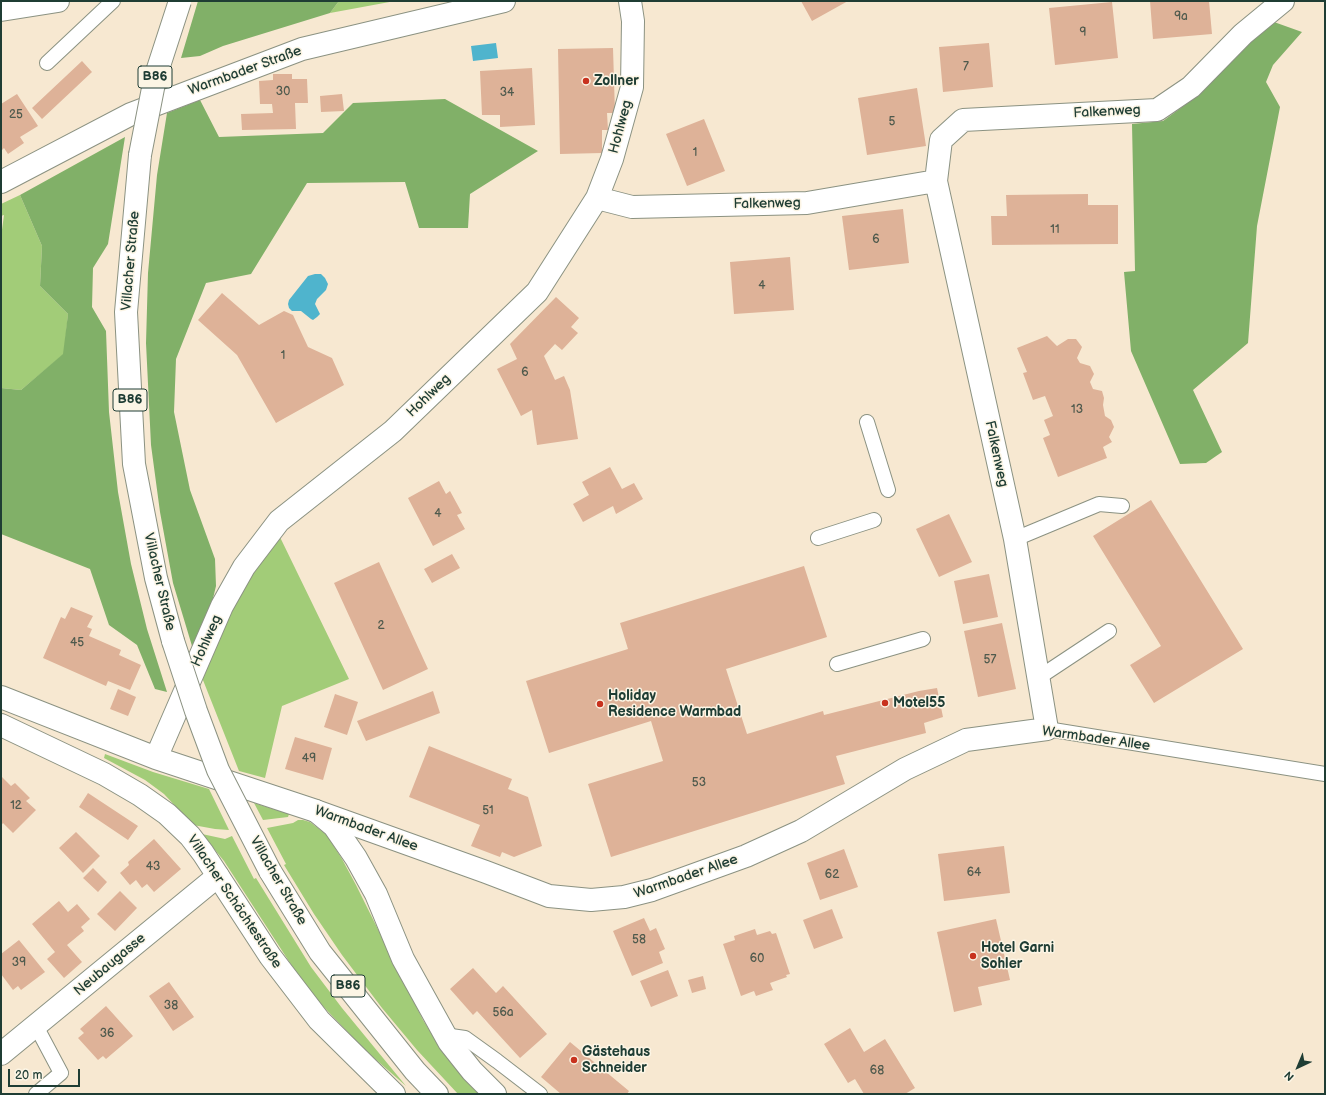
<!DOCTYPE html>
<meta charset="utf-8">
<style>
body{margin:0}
#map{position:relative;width:1326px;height:1095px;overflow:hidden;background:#f7e8d1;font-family:"Balsamiq Sans",sans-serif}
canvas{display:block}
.frame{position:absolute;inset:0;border:2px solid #1f3d34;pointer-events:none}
.north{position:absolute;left:1278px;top:1047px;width:40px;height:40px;-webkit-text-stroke:3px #fcf5e5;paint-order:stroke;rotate:224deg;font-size:11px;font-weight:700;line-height:16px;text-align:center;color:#1f3d34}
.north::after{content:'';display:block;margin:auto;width:14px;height:18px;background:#1f3d34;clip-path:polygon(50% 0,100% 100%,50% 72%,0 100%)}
.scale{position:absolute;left:8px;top:1069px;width:72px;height:18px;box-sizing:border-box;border:2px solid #1f3d34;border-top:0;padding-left:5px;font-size:12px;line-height:14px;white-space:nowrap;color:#1f3d34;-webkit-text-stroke:3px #fcf5e5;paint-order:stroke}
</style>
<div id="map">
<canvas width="1326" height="1095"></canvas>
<div class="frame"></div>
<div class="north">N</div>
<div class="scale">20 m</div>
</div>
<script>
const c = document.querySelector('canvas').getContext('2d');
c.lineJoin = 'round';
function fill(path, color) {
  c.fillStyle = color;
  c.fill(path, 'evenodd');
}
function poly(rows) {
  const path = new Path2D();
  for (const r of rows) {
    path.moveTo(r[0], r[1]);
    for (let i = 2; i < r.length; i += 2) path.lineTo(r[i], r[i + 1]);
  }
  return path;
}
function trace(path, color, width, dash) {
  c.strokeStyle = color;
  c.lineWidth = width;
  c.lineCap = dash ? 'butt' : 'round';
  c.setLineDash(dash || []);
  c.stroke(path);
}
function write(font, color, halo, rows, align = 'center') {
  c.font = font + ' "Balsamiq Sans",sans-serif';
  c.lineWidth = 3;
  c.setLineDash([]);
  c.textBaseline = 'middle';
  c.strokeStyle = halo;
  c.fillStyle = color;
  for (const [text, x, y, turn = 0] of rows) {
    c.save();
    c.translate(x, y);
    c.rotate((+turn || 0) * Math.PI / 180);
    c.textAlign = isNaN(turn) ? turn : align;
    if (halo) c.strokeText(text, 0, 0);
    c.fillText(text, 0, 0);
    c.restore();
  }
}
const green = poly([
 [339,1,395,1,330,13],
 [20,195,42,246,40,286,68,314,64,354,21,390,1,388,1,237,4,215,1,216,1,204],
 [278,533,349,679,282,706,265,778,239,771,199,670,252,573],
 [105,754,153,772,209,789,229,830,215,829,193,825,164,794,145,780,104,758],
 [254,803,289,814,288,817,263,820],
 [298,820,303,820,310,822,327,835,342,859,356,885,423,1020,433,1036,482,1094,458,1094,417,1050,382,1008,342,955,314,914,284,865,286,864,267,828,293,823],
 [202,834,225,839,232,836,254,879,256,878,311,967,342,1008,406,1086,365,1050,317,1000,292,966,224,861]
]);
const forest = poly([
 [198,1,339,1,330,13,223,46,200,56,181,58],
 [1274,22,1302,32,1273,65,1266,82,1280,107,1257,226,1248,343,1193,390,1222,452,1206,463,1180,464,1131,351,1124,272,1135,271,1132,124,1163,121,1193,99,1237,49,1243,49],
 [445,99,538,151,470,194,468,228,419,228,405,182,307,183,251,274,206,283,176,359,174,412,190,490,215,559,216,586,209,615,192,646,173,583,160,512,151,445,146,343,148,273,157,175,167,113,200,100,219,137,323,133,353,103],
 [125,137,108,244,93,268,92,307,106,331,109,412,118,492,131,564,147,629,167,692,155,689,137,645,109,625,90,569,1,534,1,388,21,390,63,354,68,314,40,286,42,246,20,195]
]);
const water = poly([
 [496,43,498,58,473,61,471,46],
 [315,274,321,274,325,278,328,284,326,290,317,299,315,304,320,314,317,317,313,320,311,319,301,311,292,311,289,308,288,304,289,300,308,276]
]);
const building = poly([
 [801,1,848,1,812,21],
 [1150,1,1209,1,1212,34,1153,39],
 [1112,2,1118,58,1055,65,1049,8],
 [989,43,993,87,943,92,939,47],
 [613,48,615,113,607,113,608,130,602,130,602,153,560,154,558,49],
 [82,61,92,72,42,119,32,108],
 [532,68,535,125,500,127,500,115,482,115,480,71],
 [273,74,292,74,292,79,307,79,308,103,295,103,296,129,242,130,241,114,273,113,272,104,260,104,259,81,273,80],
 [917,88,926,146,867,155,858,98],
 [17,94,38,126,20,137,24,143,8,154,4,148,1,151,1,104],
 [342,94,344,111,321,112,320,96],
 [704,119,725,171,687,186,666,134],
 [1088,194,1088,205,1118,205,1118,244,992,245,991,216,1007,216,1006,195],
 [903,209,909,263,849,270,842,216],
 [790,257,794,310,734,314,730,262],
 [222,293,259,325,284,311,293,315,308,347,332,358,344,385,276,423,237,355,198,320],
 [556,297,579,318,571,327,578,333,562,350,555,344,544,356,555,380,564,376,570,390,578,439,537,445,532,410,521,416,497,369,517,359,510,344],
 [1047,336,1057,346,1068,339,1076,339,1082,347,1077,358,1080,363,1090,366,1094,374,1090,382,1093,389,1102,391,1104,398,1103,405,1105,416,1111,420,1114,427,1109,437,1112,442,1103,447,1107,458,1058,477,1043,438,1050,435,1044,420,1053,416,1045,396,1033,400,1023,373,1027,372,1017,348],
 [610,467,622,489,634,483,643,499,616,514,613,506,583,522,573,504,589,495,582,482],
 [439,481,446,494,450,491,462,513,457,515,465,529,433,546,408,498],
 [1151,500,1243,649,1154,703,1130,665,1161,646,1093,536],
 [949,514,972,562,939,577,916,529],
 [452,554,460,568,432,583,424,569],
 [379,562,428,669,383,690,334,583],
 [804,566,827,637,726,669,747,734,823,711,824,715,919,691,937,688,943,717,924,723,926,733,836,756,845,784,611,857,588,784,663,761,651,721,549,753,526,681,628,649,620,623],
 [989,574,998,617,963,624,954,581],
 [71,607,93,616,87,627,92,629,89,636,121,650,119,655,141,665,130,690,108,681,106,686,43,658,61,617,65,619],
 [1002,623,1016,689,978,697,964,631],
 [118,689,136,697,128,716,110,709],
 [433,691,440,713,366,741,357,721],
 [335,694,358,702,347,735,324,727],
 [295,737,332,748,323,780,285,769],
 [429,746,512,779,508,789,528,797,542,846,514,857,502,852,500,857,471,846,480,825,409,797],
 [2,777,11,786,15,783,30,798,26,801,36,810,13,833,3,823,1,826,1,778],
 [88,793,138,826,128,840,79,807],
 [76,832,100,856,83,873,59,848],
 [154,839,181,869,154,892,147,884,142,888,136,880,130,885,120,873,129,865,128,862],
 [1004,846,1010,893,944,901,938,854],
 [844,849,858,887,820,900,807,863],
 [93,868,107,882,98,892,83,878],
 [120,891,137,908,115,931,97,914],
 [59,901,68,912,77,904,90,919,81,927,84,931,67,945,82,962,64,978,47,959,55,952,32,924],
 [832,909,843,938,814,949,803,920],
 [644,918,650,931,656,928,665,949,659,952,663,963,632,976,613,931],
 [996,919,1010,980,978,987,982,1005,954,1012,937,932],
 [755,929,757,935,770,931,772,934,776,933,790,974,786,975,787,977,770,983,773,990,756,996,754,991,741,996,723,944,735,940,734,936],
 [19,940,45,972,21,990,18,986,13,990,1,974,1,954],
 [473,968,496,993,503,986,547,1034,520,1058,477,1011,473,1015,450,989],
 [668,970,678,996,651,1007,640,981],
 [703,976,706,989,692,993,688,980],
 [169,982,194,1017,173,1031,149,996],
 [106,1006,133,1036,106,1059,103,1056,98,1060,78,1038,84,1033,80,1029],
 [850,1028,864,1052,885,1039,915,1088,905,1094,864,1094,855,1079,848,1083,824,1044],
 [570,1042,629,1091,627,1094,561,1094,541,1077]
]);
const lane = poly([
 [47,63,113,1],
 [867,422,888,490],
 [818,538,874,520],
 [1015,539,1099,504,1122,506],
 [837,664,923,639],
 [1038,678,1109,631],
 [1047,729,1325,774],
 [444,1035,465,1038,497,1061,540,1094],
 [36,1094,61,1073,36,1026]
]);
const street = poly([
 [1,10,58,1],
 [597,198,632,207,807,203,936,181],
 [1,697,156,758,316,811,486,872,549,896,591,900,624,897,652,890,746,856,801,831,905,769,966,740,1047,729,1015,539,936,181,941,140,963,120,1157,110,1191,87,1243,34,1283,1],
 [156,758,222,606,244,567,279,521,393,431,537,292,597,198,612,159,632,87,633,21,630,1],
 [1,1054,218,876]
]);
const secondary = poly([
 [1,182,131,114,302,49,504,1],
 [1,725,104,774,140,795,167,814,190,836,203,853,270,956,319,1020,394,1094]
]);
const primary = poly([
 [140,155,126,312,134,464,156,578,173,641],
 [316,811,334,826,356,858,376,894,403,959,449,1042,472,1071,495,1094],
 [270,871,320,952,415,1071,437,1094]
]);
const primaryBridge = poly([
 [140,155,155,78,180,1],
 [173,641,196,711,218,770,270,871]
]);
const markers = [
 [586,81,4,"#c8321e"],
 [885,703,4,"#c8321e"],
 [600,704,4,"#c8321e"],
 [973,956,4,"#c8321e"],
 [574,1060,4,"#c8321e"]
];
const numberNames = [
 ["9a",1181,17],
 ["9",1083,33],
 ["7",966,67],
 ["30",283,92],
 ["34",507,93],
 ["25",16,115],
 ["5",892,122],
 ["1",695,153],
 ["11",1055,230],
 ["6",876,240],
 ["4",762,286],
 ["1",283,356],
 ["6",525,373],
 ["13",1077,410],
 ["4",438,514],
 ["2",381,626],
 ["45",77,643],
 ["57",990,660],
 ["49",309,759],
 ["53",699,783],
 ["12",16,806],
 ["51",488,811],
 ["43",153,867],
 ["64",974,873],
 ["62",832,875],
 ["58",639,940],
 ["60",757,959],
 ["39",19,963],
 ["38",171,1006],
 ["56a",503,1013],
 ["36",107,1034],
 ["68",877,1071]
];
const shields = [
 [155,77,34],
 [130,400,34],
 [348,986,34]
];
const shieldNames = [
 ["B86",155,77],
 ["B86",130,400],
 ["B86",348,986]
];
const streetNames = [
 ["Warmbader Straße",245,71,-20],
 ["Falkenweg",1107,112,-3],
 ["Hohlweg",621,127,-75],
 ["Falkenweg",767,204,-1],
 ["Villacher Straße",131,261,-85],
 ["Hohlweg",429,396,-44],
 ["Falkenweg",996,454,78],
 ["Villacher Straße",159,582,77],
 ["Hohlweg",207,641,-66],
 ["Warmbader Allee",1096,739,8],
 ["Warmbader Allee",366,829,20],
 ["Warmbader Allee",686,877,-19],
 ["Villacher Straße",278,881,60],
 ["Villacher Schächtestraße",234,902,56],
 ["Neubaugasse",110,965,-40]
];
const poiNames = [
 ["Zollner",594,81],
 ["Holiday",608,696],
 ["Residence Warmbad",608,712],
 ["Motel55",893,703],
 ["Hotel Garni",981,948],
 ["Sohler",981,964],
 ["Gästehaus",582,1052],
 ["Schneider",582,1068]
];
fill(green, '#a2cc78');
fill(forest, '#81b068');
fill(water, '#4fb4cd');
fill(building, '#deb298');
trace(lane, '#8b9282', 16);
trace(street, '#8b9282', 24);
trace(secondary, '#8b9282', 24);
trace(primary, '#8b9282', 24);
trace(lane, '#fff', 14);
trace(street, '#fff', 22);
trace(secondary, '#fff', 22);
trace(primary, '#fff', 22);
trace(primaryBridge, '#8b9282', 24, []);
trace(primaryBridge, '#fff', 22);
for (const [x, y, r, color] of markers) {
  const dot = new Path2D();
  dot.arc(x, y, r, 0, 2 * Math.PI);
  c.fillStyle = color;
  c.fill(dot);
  trace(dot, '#fcf5e5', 1.5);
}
write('12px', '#4f5a4d', null, numberNames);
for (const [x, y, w] of shields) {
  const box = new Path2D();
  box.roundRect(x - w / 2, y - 11, w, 22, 3);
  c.fillStyle = '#fcf5e5';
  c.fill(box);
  trace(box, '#1f3d34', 1);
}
write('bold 13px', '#1f3d34', null, shieldNames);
write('14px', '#1f3d34', '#fcf5e5', streetNames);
write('bold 14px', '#1f3d34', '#fcf5e5', poiNames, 'left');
</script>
